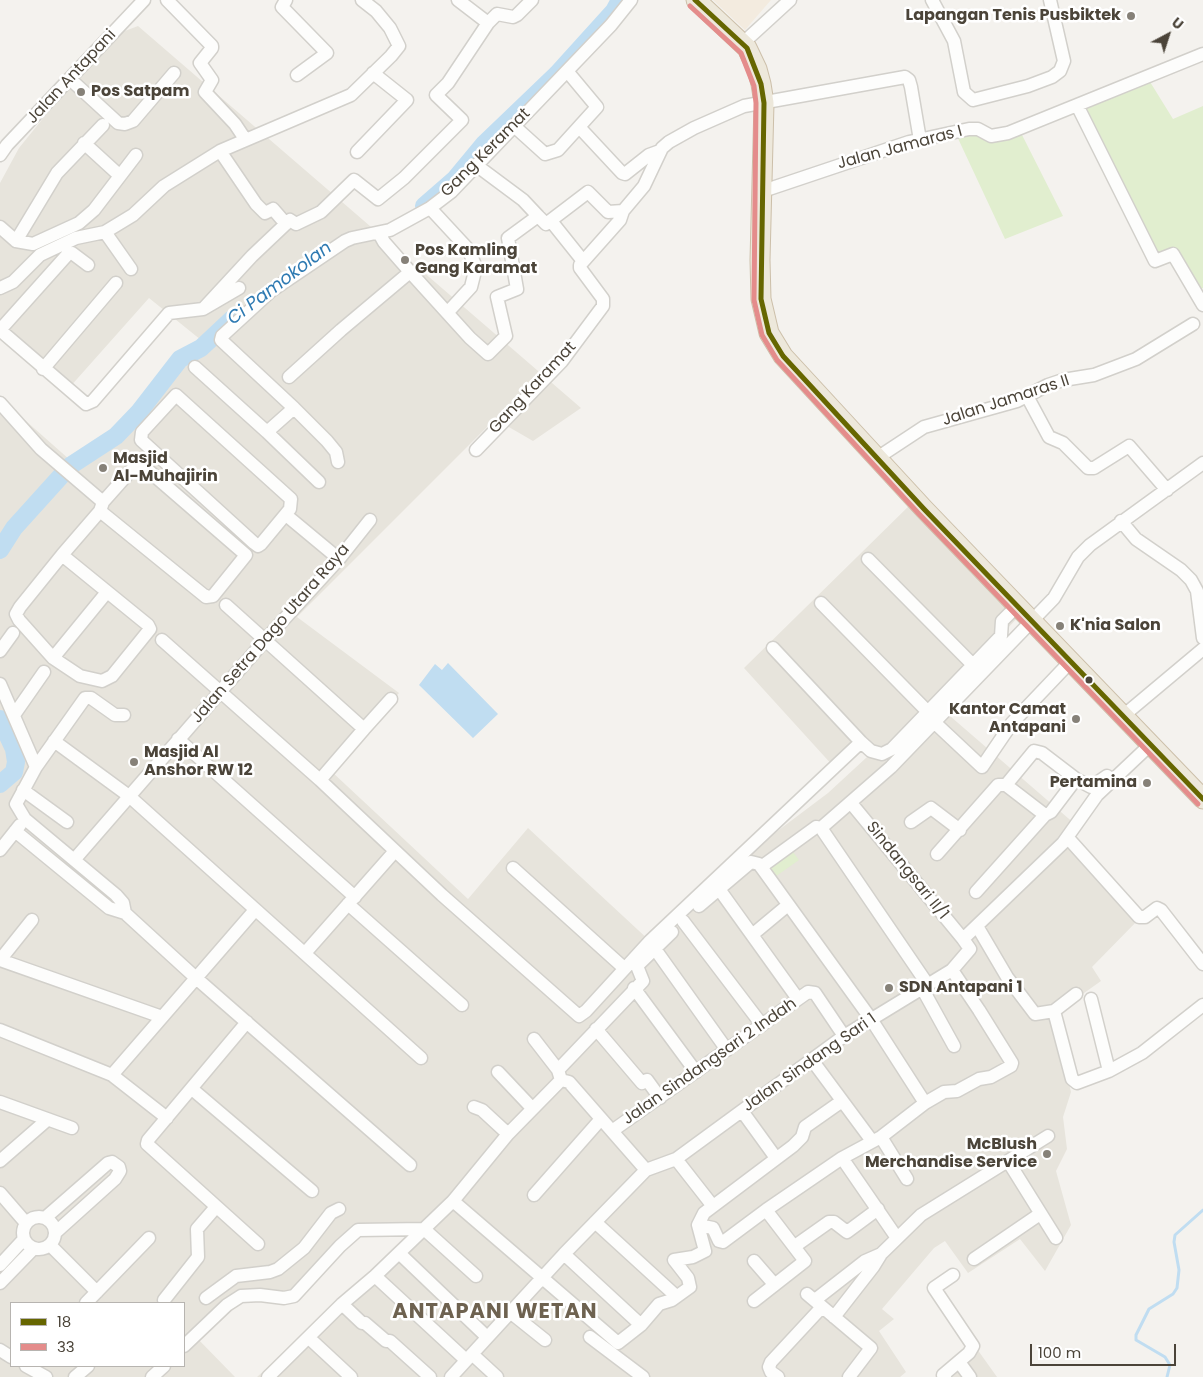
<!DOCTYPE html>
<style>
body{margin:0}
#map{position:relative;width:1203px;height:1377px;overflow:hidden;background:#f4f2ee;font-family:Poppins,sans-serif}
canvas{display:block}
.legend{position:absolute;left:10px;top:1302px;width:175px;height:65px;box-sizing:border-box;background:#fff;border:1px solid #b7b4b0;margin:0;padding:6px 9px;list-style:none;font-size:15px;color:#4b4439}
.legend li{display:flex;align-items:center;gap:10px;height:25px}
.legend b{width:25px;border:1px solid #b7b4b0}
.north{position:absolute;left:1143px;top:10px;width:50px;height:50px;-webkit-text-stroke:4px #fff;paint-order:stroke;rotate:40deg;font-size:14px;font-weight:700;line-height:20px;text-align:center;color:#4b4439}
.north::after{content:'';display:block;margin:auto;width:18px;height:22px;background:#4b4439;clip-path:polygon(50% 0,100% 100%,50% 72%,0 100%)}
.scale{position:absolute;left:1030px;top:1344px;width:146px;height:22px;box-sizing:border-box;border:2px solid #4b4439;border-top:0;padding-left:6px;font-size:15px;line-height:18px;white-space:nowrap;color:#4b4439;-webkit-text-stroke:4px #fff;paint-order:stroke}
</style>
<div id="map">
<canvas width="1203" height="1377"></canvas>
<ul class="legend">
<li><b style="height:6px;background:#660"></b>18</li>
<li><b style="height:6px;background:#e48c8b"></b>33</li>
</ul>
<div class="north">U</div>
<div class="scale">100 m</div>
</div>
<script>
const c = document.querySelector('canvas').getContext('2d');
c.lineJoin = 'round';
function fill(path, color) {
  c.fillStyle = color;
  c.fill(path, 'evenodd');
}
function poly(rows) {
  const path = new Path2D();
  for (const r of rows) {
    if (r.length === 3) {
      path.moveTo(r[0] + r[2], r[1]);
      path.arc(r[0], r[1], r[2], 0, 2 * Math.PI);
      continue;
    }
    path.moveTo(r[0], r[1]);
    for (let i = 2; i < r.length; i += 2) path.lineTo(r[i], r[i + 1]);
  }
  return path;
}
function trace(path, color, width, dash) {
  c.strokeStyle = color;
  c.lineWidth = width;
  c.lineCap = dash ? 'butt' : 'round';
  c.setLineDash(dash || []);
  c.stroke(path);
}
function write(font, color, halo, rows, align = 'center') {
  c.font = font + ' Poppins,sans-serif';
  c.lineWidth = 5;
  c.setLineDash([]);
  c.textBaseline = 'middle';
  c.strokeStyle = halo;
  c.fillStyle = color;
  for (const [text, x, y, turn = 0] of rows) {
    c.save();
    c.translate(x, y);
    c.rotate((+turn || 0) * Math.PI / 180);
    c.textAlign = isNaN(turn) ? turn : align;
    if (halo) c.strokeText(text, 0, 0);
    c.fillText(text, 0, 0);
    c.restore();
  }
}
const residential = poly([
 [138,26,581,408,533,441,495,419,297,617,399,693,331,771,468,899,528,828,651,942,632,974,743,857,828,793,867,757,897,762,950,716,1076,825,1076,839,1139,919,1092,967,1101,981,1053,1015,1071,1092,1063,1117,1067,1149,1056,1171,1071,1225,1045,1271,1020,1239,968,1273,945,1241,934,1248,882,1309,894,1319,879,1331,906,1372,900,1377,257,1377,412,1235,358,1229,290,1302,234,1298,195,1336,235,1377,0,1377,0,398,79,468,123,438,188,363,201,340,149,298,69,388,0,324,0,183,19,148,109,37],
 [11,1303,184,1303,184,1366,11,1366],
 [915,500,1023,612,928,712,882,754,861,742,834,767,744,668],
 [977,1349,997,1377,946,1377]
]);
const commercial = poly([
 [713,0,771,0,745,30]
]);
const green = poly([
 [1147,77,1173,119,1203,106,1203,288,1196,292,1173,254,1155,261,1077,105],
 [1019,129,1063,216,1005,239,955,132,985,133],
 [790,848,799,860,772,879,763,867]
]);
const water = poly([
 [448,663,498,714,473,738,419,685,435,664,442,670]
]);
const stream = poly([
 [1167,1377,1170,1365,1165,1357,1136,1340,1136,1335,1149,1309,1173,1294,1177,1288,1179,1270,1174,1242,1175,1235,1203,1210]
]);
const river = poly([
 [424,206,455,179,484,144,557,74,614,11,620,0],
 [0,550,14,528,70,466,116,436,139,412,180,359,201,348,232,319],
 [0,719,14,749,16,762,14,772,0,784]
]);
const minor = poly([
 [167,0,212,46,212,48,200,63,212,80,205,92,235,124,245,139],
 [286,0,282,7,327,53,297,75],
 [458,0,488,23],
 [932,0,954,41,964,92,973,100,1028,86,1052,77,1060,71,1064,61,1050,0],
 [743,43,790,0],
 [70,79,118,123,125,124,133,121,174,73],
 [1077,105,1155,261,1173,254,1203,305],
 [514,126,545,154,558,150,597,107,567,71],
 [580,128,622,173,625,174,649,155,660,151],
 [84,143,119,175],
 [220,151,256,204,265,213,273,209,286,224],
 [357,152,407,100,373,73],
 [0,155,7,145,144,0],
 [476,165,523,200,538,216],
 [763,191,909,142,969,129,978,129,991,136,1008,133,1203,54],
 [430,208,468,249,476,267,471,287,448,312],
 [551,221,583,261],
 [0,227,16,241,33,244,79,223,94,210,136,155],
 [105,232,131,269],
 [379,233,384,242,412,274,470,338,488,354,506,336,497,297,517,289,508,238,538,216,546,224,588,192,608,212,623,211],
 [16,241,57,173,103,125],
 [0,288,13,282,40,255,76,238,105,232,133,215,164,186,220,151,351,95,391,56,399,46,390,28,376,11,362,0],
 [203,309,252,256,290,220,296,224,321,212,354,180,378,199,404,178,462,120,436,95,448,83,488,23,497,14,513,17,517,15,532,0],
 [0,330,86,404,93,401,169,313,203,309,239,288],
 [0,330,68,254,72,253,88,265],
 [195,367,267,432,319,482],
 [43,369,116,283],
 [289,377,341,330,410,272],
 [176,395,291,499,290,509,261,544,258,546,254,543,141,440,142,432,176,395],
 [1027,396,1049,437,1063,443,1088,468,1094,468,1129,446,1167,490],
 [0,403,41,449,103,502],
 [294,408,327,441,336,452,338,462],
 [267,432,294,408,221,340,222,336,271,291,345,241,352,238,390,230,430,208,451,192,611,25,631,0],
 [476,450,562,361,603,306,603,299,580,268,580,265,620,220,623,211,644,186,662,148,669,142,694,128,744,106,905,77,909,80,911,87,920,140],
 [877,458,924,427,1017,401,1048,385,1063,380,1094,375,1136,359,1193,324],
 [286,515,339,559],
 [1121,521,1136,539,1181,570,1191,580,1197,591,1203,638],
 [62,555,148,625,150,629,112,676,102,681,80,676,53,658,19,620,16,614,20,607,62,555,100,511,103,502,135,466,137,464,142,465,246,555,213,596,206,597,100,511],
 [868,559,973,665],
 [821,603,928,712],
 [226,605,364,729,320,780],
 [162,640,320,780,442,895,579,1016,586,1011,650,941,861,742],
 [773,648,861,742,871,751,882,754,892,749,1001,636,1002,621,1017,606],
 [0,651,13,633],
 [53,658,107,592],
 [0,684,36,767,16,804,25,819,116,895,123,903,125,913,196,978,410,1165],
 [14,715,44,672],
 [1123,716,1203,649],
 [934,722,982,767,1012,723,1071,661],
 [364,729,391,699],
 [178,739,355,897],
 [54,741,129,796,421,1058],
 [36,767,85,698,91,698,115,715,124,715],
 [1006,785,1045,815,1051,812,1076,779],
 [23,790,67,822],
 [851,803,963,939],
 [911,822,931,808,960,830],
 [821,828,928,985],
 [15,831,109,908,125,913],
 [1068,838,1139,917,1145,917,1157,908,1161,910,1203,964],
 [0,850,20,825],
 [937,854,998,785,1006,785,1034,751,1042,753,1076,779,1091,787,1107,776],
 [74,860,266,639,339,559,370,520],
 [761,867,816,827,821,828,891,767,1054,598,1078,557,1090,545,1203,463],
 [513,868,624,968],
 [719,889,798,999],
 [976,892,1045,815],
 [348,904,462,1005],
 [699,906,751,862,759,864,871,1019,925,1103],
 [32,920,0,960,162,1017],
 [683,921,762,1025],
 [977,926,1007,977,1035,1014,1054,1011,1076,994],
 [752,935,788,905],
 [655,949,727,1050],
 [305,953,395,851],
 [634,988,696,1072],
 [922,988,954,1046],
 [1091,999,1109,1071],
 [1054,1011,1072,1079,1077,1083,1109,1071,1142,1053,1203,1005],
 [247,1022,148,1140,147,1144,258,1244],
 [596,1029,642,1083,647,1080,660,1098],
 [0,1030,112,1075,167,1118],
 [534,1039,558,1070],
 [812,1060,872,1141],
 [498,1072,532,1108],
 [112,1075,255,910],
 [561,1080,558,1070,643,981,637,966,672,932],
 [561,1080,569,1082,646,1170],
 [192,1089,312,1191],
 [0,1102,72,1128],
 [474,1107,482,1110,508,1134],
 [742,1111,776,1158],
 [612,1131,808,992,815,993,844,1036],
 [881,1137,907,1179],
 [842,1158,897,1238],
 [676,1159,712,1205],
 [0,1161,47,1120],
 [1008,1161,1056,1238],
 [0,1193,26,1223],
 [534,1195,601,1119],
 [453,1201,618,1343,641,1325,659,1304,672,1300,690,1287,688,1278,674,1260,693,1257,705,1251,698,1225,704,1213,793,1146,802,1137,805,1127,842,1101],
 [39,1233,16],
 [45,1218,108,1163,112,1162,119,1167,120,1171,115,1179,55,1233],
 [595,1222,676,1296],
 [698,1225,713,1228,719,1241,723,1242,766,1210,842,1158,881,1137,925,1103,944,1092,957,1091,979,1079,991,1077,1011,1066,1012,1063,979,1010,952,970],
 [50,1245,97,1292],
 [795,1246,829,1222,834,1222,847,1232,878,1209],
 [399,1253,487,1337],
 [564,1254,641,1325],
 [974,1259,1040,1214],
 [754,1261,774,1284],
 [0,1265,24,1239],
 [375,1276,466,1360],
 [0,1283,34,1248],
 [807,1294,871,1348,849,1377],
 [206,1298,236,1276,270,1272,278,1269,304,1248,331,1213,339,1209],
 [164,1300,198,1257,197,1229,216,1207],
 [815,1300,865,1261,881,1254,921,1215,1048,1136],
 [754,1301,805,1261,766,1210],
 [86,1303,149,1238],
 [342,1304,362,1323,365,1323,386,1341,390,1341,430,1377],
 [510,1312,545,1340],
 [834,1317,873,1267,881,1254],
 [590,1337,643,1377],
 [309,1338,351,1377],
 [184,1346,227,1305,241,1296,260,1295,284,1298,294,1296,340,1246,358,1230,424,1229,476,1276],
 [0,1350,11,1357],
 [472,1354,497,1377],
 [26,1366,46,1377],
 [962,1366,970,1377],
 [75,1377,88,1366],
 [152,1377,164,1366],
 [268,1377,342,1304,375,1276,453,1201,508,1134,561,1080],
 [451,1377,564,1254,646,1170,676,1159,844,1036,952,970,970,949,963,939,1063,843,1097,795,1151,744],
 [778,1377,771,1372,769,1367,771,1362,822,1307],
 [945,1377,943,1375,969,1353,973,1346,934,1288,953,1275]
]);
const highway = poly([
 [696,0,747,48,757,69,761,84,764,103,760,260,761,299,769,333,783,356,924,509,1203,799]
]);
const bus1 = poly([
 [695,0,747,48,761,84,764,103,761,299,769,333,783,356,924,509,1203,799]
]);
const bus2 = poly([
 [690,6,741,53,754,86,756,103,754,300,762,335,777,360,919,514,1198,804]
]);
const markers = [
 [1131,16,5,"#868178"],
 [81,92,5,"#868178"],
 [405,260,5,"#868178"],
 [103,468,5,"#868178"],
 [1060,626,5,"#868178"],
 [1089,680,4.5,"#4b4439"],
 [1076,719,5,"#868178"],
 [134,762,5,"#868178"],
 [1147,783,5,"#868178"],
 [889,988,5,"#868178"],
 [1047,1154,5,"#868178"]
];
const poiNames = [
 ["Lapangan Tenis Pusbiktek",1121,16,"right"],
 ["Pos Satpam",91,92],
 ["Pos Kamling",415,251],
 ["Gang Karamat",415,269],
 ["Masjid",113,459],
 ["Al-Muhajirin",113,477],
 ["K'nia Salon",1070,626],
 ["Kantor Camat",1066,710,"right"],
 ["Antapani",1066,728,"right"],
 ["Masjid Al",144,753],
 ["Anshor RW 12",144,771],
 ["Pertamina",1137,783,"right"],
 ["SDN Antapani 1",899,988],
 ["McBlush",1037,1145,"right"],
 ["Merchandise Service",1037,1163,"right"]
];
const streetNames = [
 ["Jalan Antapani",72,77,-47],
 ["Jalan Jamaras I",900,148,-15],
 ["Gang Keramat",486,153,-45],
 ["Gang Karamat",533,388,-47],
 ["Jalan Jamaras II",1006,401,-18],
 ["Jalan Setra Dago Utara Raya",271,634,-49],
 ["Sindangsari II/1",907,871,51],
 ["Jalan Sindangsari 2 Indah",710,1062,-35],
 ["Jalan Sindang Sari 1",810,1063,-35]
];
const waterNames = [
 ["Ci Pamokolan",280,284,-37]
];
const districtNames = [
 ["ANTAPANI WETAN",495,1313]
];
fill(residential, '#e7e4dc');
fill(commercial, '#f3ebdf');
fill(green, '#e1eecf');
fill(water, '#c0ddf1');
trace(stream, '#c0ddf1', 3);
trace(river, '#c0ddf1', 18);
trace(minor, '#d2d0cb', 15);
trace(highway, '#ccbfa9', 21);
trace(minor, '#fdfdfc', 12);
trace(highway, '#ede8db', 19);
trace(bus1, '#660', 5);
trace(bus2, '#e48c8b', 5);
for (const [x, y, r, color] of markers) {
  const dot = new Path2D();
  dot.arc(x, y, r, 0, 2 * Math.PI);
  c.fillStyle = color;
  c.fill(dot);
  trace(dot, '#fff', 2);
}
write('bold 16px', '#4b4439', '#fff', poiNames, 'left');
write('16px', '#4b4439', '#fff', streetNames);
write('italic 18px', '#2e7ab2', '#fff', waterNames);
c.letterSpacing = '1px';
write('bold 21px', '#6e6250', '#fff', districtNames);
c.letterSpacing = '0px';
</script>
